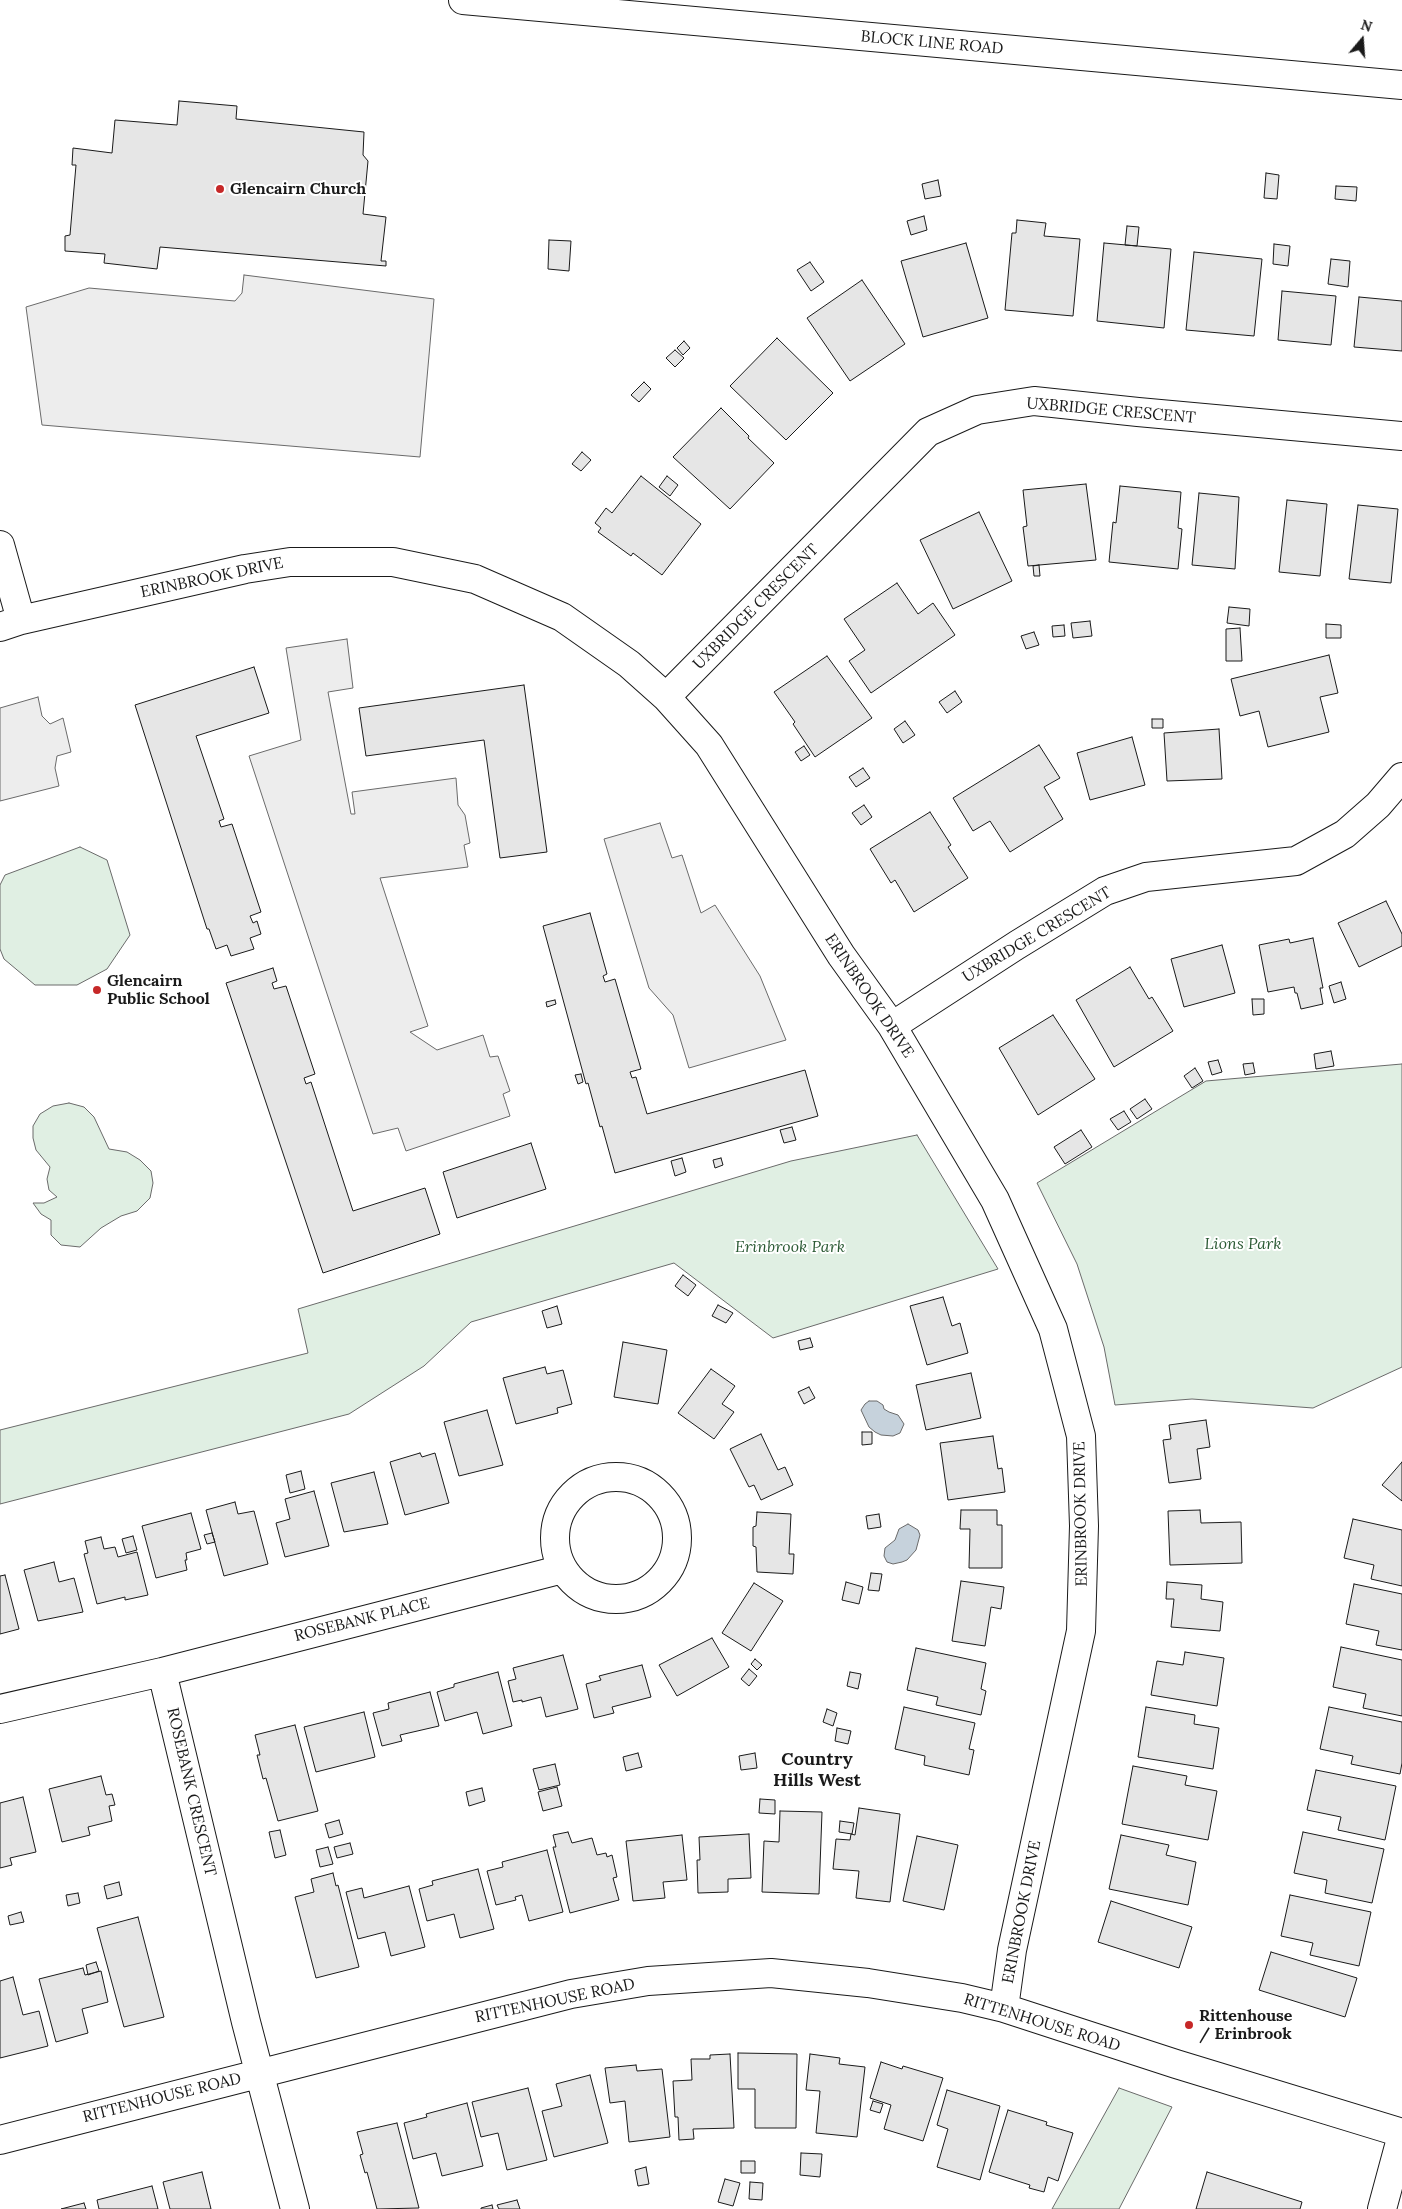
<!DOCTYPE html>
<style>
body{margin:0}
#map{position:relative;width:1402px;height:2209px;overflow:hidden;background:#fff;font-family:Lora,serif}
canvas{display:block}
.north{position:absolute;left:1337px;top:15px;width:50px;height:50px;-webkit-text-stroke:4px #fff;paint-order:stroke;rotate:18deg;font-size:14px;font-weight:700;line-height:20px;text-align:center;color:#1a1a1a}
.north::after{content:'';display:block;margin:auto;width:18px;height:22px;background:#1a1a1a;clip-path:polygon(50% 0,100% 100%,50% 72%,0 100%)}
</style>
<div id="map">
<canvas width="1402" height="2209"></canvas>
<div class="north">N</div>
</div>
<script>
const c = document.querySelector('canvas').getContext('2d');
c.lineJoin = 'round';
function fill(path, color) {
  c.fillStyle = color;
  c.fill(path, 'evenodd');
}
function poly(rows) {
  const path = new Path2D();
  for (const r of rows) {
    if (r.length === 3) {
      path.moveTo(r[0] + r[2], r[1]);
      path.arc(r[0], r[1], r[2], 0, 2 * Math.PI);
      continue;
    }
    path.moveTo(r[0], r[1]);
    for (let i = 2; i < r.length; i += 2) path.lineTo(r[i], r[i + 1]);
  }
  return path;
}
function trace(path, color, width, dash) {
  c.strokeStyle = color;
  c.lineWidth = width;
  c.lineCap = dash ? 'butt' : 'round';
  c.setLineDash(dash || []);
  c.stroke(path);
}
function write(font, color, halo, rows, align = 'center') {
  c.font = font + ' Lora,serif';
  c.lineWidth = 4;
  c.setLineDash([]);
  c.textBaseline = 'middle';
  c.strokeStyle = halo;
  c.fillStyle = color;
  for (const [text, x, y, turn = 0] of rows) {
    c.save();
    c.translate(x, y);
    c.rotate((+turn || 0) * Math.PI / 180);
    c.textAlign = isNaN(turn) ? turn : align;
    if (halo) c.strokeText(text, 0, 0);
    c.fillText(text, 0, 0);
    c.restore();
  }
}
const green = poly([
 [80,847,107,860,130,935,107,969,77,985,35,985,4,959,0,949,0,885,5,875,80,847],
 [1402,1064,1402,1367,1313,1408,1192,1399,1115,1405,1104,1347,1077,1264,1037,1183,1206,1081,1402,1064],
 [69,1103,84,1107,94,1117,109,1149,127,1152,140,1160,151,1171,153,1183,150,1198,137,1211,121,1216,101,1228,80,1247,61,1245,51,1235,51,1220,41,1214,33,1203,44,1203,57,1197,49,1190,47,1179,50,1167,36,1150,33,1138,33,1126,40,1114,53,1106,69,1103],
 [917,1135,998,1269,773,1338,674,1263,471,1322,424,1366,349,1414,0,1504,0,1430,308,1353,298,1309,791,1161,917,1135],
 [1119,2088,1172,2107,1119,2209,1052,2209,1119,2088]
]);
const parking = poly([
 [244,275,434,299,420,457,42,425,26,307,89,288,235,301,242,293,244,275],
 [347,639,353,688,328,692,351,814,355,814,352,792,456,778,458,805,465,815,470,843,464,845,468,867,380,878,428,1026,410,1032,437,1050,483,1035,490,1057,498,1056,510,1091,503,1094,510,1116,406,1151,398,1128,373,1134,249,756,301,740,286,648,347,639],
 [38,697,42,716,50,724,63,718,71,752,57,756,55,768,59,786,0,801,0,708,38,697],
 [660,823,672,858,682,855,701,913,715,905,760,976,786,1040,689,1068,673,1015,649,988,604,839,660,823]
]);
const water = poly([
 [869,1401,877,1401,883,1405,884,1409,889,1412,898,1415,904,1424,900,1433,893,1436,881,1435,875,1432,869,1427,861,1410,865,1404,869,1401],
 [908,1524,918,1530,920,1535,916,1550,907,1560,902,1562,893,1564,887,1562,884,1556,885,1548,895,1540,899,1529,908,1524]
]);
const building = poly([
 [179,101,237,106,236,119,364,132,363,155,368,161,363,214,386,217,381,261,386,261,386,266,160,247,157,269,104,263,105,254,65,251,65,236,70,235,76,165,72,165,73,148,112,153,115,120,177,125,179,101],
 [1266,173,1279,175,1277,199,1264,198,1266,173],
 [938,180,941,196,925,199,922,184,938,180],
 [1336,186,1357,187,1356,201,1335,199,1336,186],
 [924,216,927,230,911,235,907,221,924,216],
 [1017,220,1046,223,1044,236,1080,239,1073,316,1005,310,1012,233,1016,233,1017,220],
 [1127,226,1139,227,1137,246,1125,245,1127,226],
 [549,240,571,241,569,271,548,269,549,240],
 [966,243,988,318,923,337,901,261,966,243],
 [1104,243,1171,249,1164,328,1097,321,1104,243],
 [1274,244,1290,246,1288,266,1273,264,1274,244],
 [1194,252,1262,259,1254,336,1186,330,1194,252],
 [1331,259,1350,261,1348,287,1328,284,1331,259],
 [810,262,824,282,811,291,797,270,810,262],
 [862,280,905,344,850,381,807,318,862,280],
 [1282,291,1336,296,1331,345,1278,340,1282,291],
 [1359,297,1402,301,1402,351,1354,347,1359,297],
 [777,338,833,393,786,440,730,386,777,338],
 [684,341,690,348,683,355,677,348,684,341],
 [675,350,684,358,675,367,666,358,675,350],
 [644,382,651,389,639,402,631,395,644,382],
 [721,408,749,436,748,438,774,463,730,509,673,457,721,408],
 [582,452,591,460,581,471,572,464,582,452],
 [641,476,701,524,662,575,633,553,631,556,598,532,601,528,595,523,606,508,612,513,641,476],
 [667,476,678,485,670,496,659,487,667,476],
 [1086,484,1096,560,1028,566,1023,527,1027,526,1023,490,1086,484],
 [1120,486,1181,492,1178,528,1182,529,1178,569,1109,562,1113,522,1116,523,1120,486],
 [1199,493,1239,497,1235,569,1192,565,1199,493],
 [1287,500,1327,504,1320,576,1279,572,1287,500],
 [1358,505,1398,509,1391,583,1349,579,1358,505],
 [979,512,1012,581,953,609,920,540,979,512],
 [1039,565,1040,576,1034,576,1033,566,1039,565],
 [897,583,918,614,933,603,955,635,871,693,849,661,865,650,844,619,897,583],
 [1229,607,1250,609,1249,626,1227,623,1229,607],
 [1090,621,1092,636,1073,638,1071,623,1090,621],
 [1326,624,1341,625,1341,638,1326,638,1326,624],
 [1064,625,1065,636,1053,637,1052,626,1064,625],
 [1240,628,1242,661,1226,661,1226,629,1240,628],
 [1034,632,1039,645,1026,649,1021,636,1034,632],
 [1329,655,1338,693,1320,697,1329,732,1268,747,1259,711,1240,716,1231,679,1329,655],
 [827,656,872,718,815,757,793,724,795,722,774,692,827,656],
 [254,667,269,713,196,736,224,819,219,821,221,827,232,824,261,912,250,916,253,923,257,921,261,934,250,938,254,949,231,956,227,945,216,949,209,929,207,929,135,705,254,667],
 [524,685,547,852,500,858,484,740,366,756,359,708,524,685],
 [955,691,962,702,947,713,939,702,955,691],
 [1152,719,1163,719,1163,728,1152,728,1152,719],
 [905,721,915,735,903,743,894,729,905,721],
 [1219,729,1222,779,1167,781,1164,733,1219,729],
 [1132,737,1145,785,1090,800,1077,753,1132,737],
 [1039,745,1060,778,1044,787,1063,819,1010,852,990,821,973,831,953,798,1039,745],
 [804,746,810,755,801,761,795,752,804,746],
 [863,768,870,778,856,787,849,777,863,768],
 [864,805,872,817,861,825,852,813,864,805],
 [930,812,951,845,948,847,968,878,914,912,895,880,891,883,870,849,930,812],
 [1386,901,1402,934,1402,946,1359,967,1338,923,1386,901],
 [590,913,607,974,603,976,605,982,615,979,641,1069,630,1072,632,1078,636,1077,647,1114,805,1070,818,1116,615,1173,602,1126,600,1127,588,1083,586,1084,543,926,590,913],
 [1313,938,1323,988,1320,988,1323,1004,1301,1009,1297,993,1295,993,1294,987,1268,992,1259,945,1289,939,1290,943,1313,938],
 [1222,945,1235,993,1184,1007,1171,959,1222,945],
 [1130,967,1149,999,1152,997,1173,1031,1114,1067,1076,1000,1130,967],
 [273,968,277,981,272,983,274,989,286,986,315,1074,304,1078,306,1084,311,1082,353,1211,425,1188,440,1234,323,1273,226,983,273,968],
 [1341,982,1346,999,1334,1003,1329,986,1341,982],
 [1252,999,1264,999,1264,1014,1253,1015,1252,999],
 [555,1000,556,1004,547,1007,546,1002,555,1000],
 [1053,1015,1095,1079,1038,1115,999,1048,1053,1015],
 [1331,1051,1334,1066,1316,1069,1314,1054,1331,1051],
 [1218,1060,1222,1072,1212,1075,1208,1062,1218,1060],
 [1253,1063,1255,1073,1245,1075,1243,1064,1253,1063],
 [1195,1068,1203,1081,1192,1088,1184,1076,1195,1068],
 [581,1074,583,1082,578,1084,575,1075,581,1074],
 [1145,1099,1152,1109,1137,1119,1130,1109,1145,1099],
 [1124,1111,1131,1122,1118,1130,1110,1119,1124,1111],
 [792,1127,796,1140,784,1143,780,1130,792,1127],
 [1081,1130,1092,1147,1065,1164,1054,1147,1081,1130],
 [531,1143,546,1189,457,1218,443,1172,531,1143],
 [682,1158,686,1172,675,1176,671,1161,682,1158],
 [721,1158,723,1165,715,1168,713,1160,721,1158],
 [683,1275,696,1285,688,1296,675,1286,683,1275],
 [943,1297,952,1326,960,1323,968,1353,927,1365,910,1306,943,1297],
 [718,1305,733,1313,726,1323,712,1316,718,1305],
 [557,1306,562,1324,547,1328,542,1311,557,1306],
 [810,1338,813,1347,800,1350,798,1341,810,1338],
 [623,1342,667,1350,658,1404,614,1397,623,1342],
 [545,1367,547,1374,563,1370,572,1404,557,1408,558,1413,516,1424,503,1378,545,1367],
 [711,1369,735,1386,722,1404,734,1412,714,1439,678,1413,711,1369],
 [971,1373,981,1418,926,1430,916,1385,971,1373],
 [809,1387,815,1398,804,1404,798,1392,809,1387],
 [487,1410,503,1465,459,1476,444,1422,487,1410],
 [1206,1420,1210,1447,1197,1449,1201,1479,1169,1483,1163,1440,1171,1439,1169,1425,1206,1420],
 [862,1432,872,1432,872,1444,862,1445,862,1432],
 [761,1434,778,1470,785,1467,793,1485,761,1500,754,1485,749,1487,730,1449,761,1434],
 [993,1436,998,1469,1002,1468,1005,1492,948,1500,940,1443,993,1436],
 [420,1453,422,1457,435,1453,449,1503,405,1515,390,1462,420,1453],
 [1402,1462,1402,1501,1382,1485,1402,1462],
 [301,1471,305,1489,290,1493,286,1475,301,1471],
 [374,1472,388,1524,344,1532,331,1483,374,1472],
 [314,1491,329,1546,285,1557,276,1523,290,1519,285,1499,314,1491],
 [235,1502,238,1514,254,1511,268,1564,224,1576,206,1510,235,1502],
 [961,1510,997,1510,997,1525,1002,1525,1002,1568,969,1568,970,1529,960,1529,961,1510],
 [1200,1510,1201,1523,1241,1522,1242,1563,1170,1565,1168,1511,1200,1510],
 [757,1512,791,1514,789,1554,794,1554,793,1574,757,1572,756,1547,753,1546,753,1527,756,1526,757,1512],
 [191,1513,201,1549,186,1553,187,1560,185,1560,187,1570,156,1578,142,1526,191,1513],
 [879,1514,881,1527,868,1529,866,1516,879,1514],
 [1353,1519,1402,1530,1402,1586,1371,1579,1374,1565,1344,1558,1353,1519],
 [212,1533,215,1542,207,1544,204,1535,212,1533],
 [133,1536,137,1550,126,1553,122,1539,133,1536],
 [101,1537,104,1549,115,1547,118,1557,137,1552,148,1595,125,1600,125,1597,97,1604,84,1554,88,1553,85,1541,101,1537],
 [54,1562,59,1582,74,1578,83,1612,38,1621,24,1570,54,1562],
 [871,1573,882,1574,879,1591,868,1590,871,1573],
 [5,1575,19,1629,0,1634,0,1576,5,1575],
 [961,1581,1004,1587,1001,1609,991,1607,985,1646,952,1641,961,1581],
 [846,1582,863,1587,859,1604,842,1600,846,1582],
 [1167,1582,1202,1585,1201,1599,1223,1602,1220,1631,1171,1627,1174,1599,1166,1599,1167,1582],
 [754,1583,783,1601,751,1651,722,1633,754,1583],
 [1354,1584,1402,1594,1402,1650,1376,1645,1379,1631,1346,1624,1354,1584],
 [712,1638,729,1667,677,1696,659,1665,712,1638],
 [1341,1647,1402,1660,1402,1716,1363,1708,1366,1694,1333,1687,1341,1647],
 [916,1648,986,1663,981,1689,986,1691,981,1715,936,1705,938,1697,907,1690,916,1648],
 [1185,1652,1224,1658,1217,1706,1151,1695,1157,1661,1183,1665,1185,1652],
 [563,1655,578,1709,546,1717,541,1697,522,1702,522,1700,513,1702,508,1681,516,1679,513,1668,563,1655],
 [755,1659,762,1665,757,1670,751,1664,755,1659],
 [642,1665,651,1697,612,1707,614,1713,594,1718,586,1684,601,1680,599,1676,642,1665],
 [749,1669,757,1676,749,1686,741,1679,749,1669],
 [498,1672,512,1726,483,1734,477,1712,445,1721,437,1692,454,1687,454,1684,498,1672],
 [850,1672,861,1674,858,1689,847,1686,850,1672],
 [430,1692,439,1726,400,1735,402,1741,382,1746,373,1713,389,1709,388,1703,430,1692],
 [904,1707,975,1723,969,1749,974,1750,969,1775,924,1765,925,1756,895,1749,904,1707],
 [1146,1707,1195,1715,1194,1724,1219,1728,1213,1769,1138,1757,1146,1707],
 [1329,1707,1402,1722,1402,1763,1400,1774,1351,1764,1353,1756,1320,1749,1329,1707],
 [827,1709,837,1713,833,1726,823,1722,827,1709],
 [364,1712,375,1757,316,1772,304,1727,364,1712],
 [295,1725,318,1811,278,1821,266,1778,263,1779,257,1755,260,1755,255,1735,295,1725],
 [837,1728,851,1731,848,1744,835,1741,837,1728],
 [638,1753,642,1767,626,1771,623,1757,638,1753],
 [755,1753,757,1768,741,1770,739,1756,755,1753],
 [555,1764,560,1785,539,1790,533,1769,555,1764],
 [1133,1766,1187,1776,1185,1785,1217,1791,1208,1840,1122,1824,1133,1766],
 [1316,1770,1396,1786,1385,1840,1338,1830,1341,1817,1307,1810,1316,1770],
 [101,1776,106,1795,112,1794,115,1805,109,1806,112,1821,88,1827,90,1835,62,1842,49,1789,101,1776],
 [557,1787,562,1806,543,1811,538,1792,557,1787],
 [482,1788,485,1801,469,1806,466,1792,482,1788],
 [23,1797,36,1852,10,1858,12,1865,0,1868,0,1803,23,1797],
 [760,1799,775,1800,775,1814,759,1813,760,1799],
 [859,1808,900,1814,890,1902,856,1898,859,1871,833,1869,836,1839,850,1840,851,1834,855,1835,859,1808],
 [780,1811,822,1812,819,1894,762,1892,764,1841,779,1842,780,1811],
 [339,1820,343,1834,329,1838,325,1824,339,1820],
 [840,1821,854,1823,852,1834,839,1832,840,1821],
 [280,1830,286,1855,275,1858,269,1832,280,1830],
 [568,1832,572,1843,592,1838,597,1855,606,1853,607,1857,612,1855,617,1877,613,1878,619,1900,570,1913,553,1847,556,1847,553,1835,568,1832],
 [1303,1832,1384,1849,1372,1903,1325,1893,1327,1880,1294,1873,1303,1832],
 [749,1834,751,1878,728,1879,728,1892,698,1893,697,1860,700,1860,699,1837,749,1834],
 [682,1835,687,1880,663,1882,665,1898,633,1901,626,1841,682,1835],
 [1121,1835,1169,1845,1166,1855,1196,1862,1188,1905,1109,1889,1121,1835],
 [917,1836,958,1845,944,1910,903,1901,917,1836],
 [350,1843,353,1854,337,1858,334,1847,350,1843],
 [328,1847,333,1864,320,1867,316,1850,328,1847],
 [547,1850,563,1912,529,1921,522,1895,515,1897,516,1900,496,1905,487,1871,503,1867,502,1862,547,1850],
 [478,1869,494,1929,460,1938,454,1914,427,1921,419,1889,433,1885,432,1881,478,1869],
 [333,1873,336,1886,338,1885,359,1967,316,1978,295,1897,314,1892,311,1879,333,1873],
 [119,1882,122,1895,107,1899,104,1886,119,1882],
 [409,1886,425,1947,391,1956,385,1932,358,1939,346,1892,362,1888,364,1898,409,1886],
 [78,1893,80,1903,68,1906,66,1895,78,1893],
 [1290,1895,1371,1912,1359,1966,1310,1955,1313,1943,1281,1936,1290,1895],
 [1111,1901,1192,1927,1179,1968,1098,1942,1111,1901],
 [21,1912,24,1922,10,1925,8,1916,21,1912],
 [138,1917,164,2017,124,2027,97,1928,138,1917],
 [1271,1952,1357,1978,1345,2017,1259,1990,1271,1952],
 [96,1962,99,1971,88,1975,86,1965,96,1962],
 [83,1968,85,1975,101,1971,108,2002,82,2009,88,2033,56,2042,39,1979,83,1968],
 [13,1977,23,2015,39,2011,48,2046,0,2058,0,1981,13,1977],
 [738,2053,797,2054,796,2128,755,2128,755,2089,738,2089,738,2053],
 [730,2054,734,2128,693,2129,694,2139,679,2140,678,2117,675,2117,673,2081,692,2080,691,2059,710,2059,710,2055,730,2054],
 [810,2054,840,2058,839,2064,865,2067,857,2137,816,2133,820,2091,806,2090,810,2054],
 [881,2062,902,2069,903,2066,943,2078,923,2141,884,2129,891,2105,870,2098,881,2062],
 [636,2065,637,2071,662,2069,670,2137,629,2142,625,2101,610,2103,605,2068,636,2065],
 [590,2075,608,2143,554,2157,542,2111,562,2106,556,2084,590,2075],
 [528,2088,547,2160,507,2170,498,2133,481,2137,472,2102,528,2088],
 [947,2090,1000,2106,980,2180,937,2167,948,2129,937,2125,947,2090],
 [873,2101,883,2104,880,2113,870,2110,873,2101],
 [467,2103,483,2166,442,2176,436,2153,413,2159,404,2123,427,2117,426,2114,467,2103],
 [1008,2110,1047,2122,1046,2125,1073,2133,1058,2181,1048,2177,1044,2192,1029,2188,1030,2185,989,2172,1008,2110],
 [397,2123,419,2208,377,2209,367,2172,365,2173,360,2155,363,2154,357,2132,397,2123],
 [801,2153,822,2154,820,2177,800,2175,801,2153],
 [741,2161,755,2161,755,2173,741,2173,741,2161],
 [646,2167,649,2184,638,2186,635,2170,646,2167],
 [202,2172,211,2209,170,2209,163,2182,202,2172],
 [1207,2172,1302,2202,1300,2209,1196,2209,1207,2172],
 [725,2179,740,2183,733,2206,718,2202,725,2179],
 [750,2182,763,2183,762,2200,749,2199,750,2182],
 [152,2186,158,2209,99,2209,97,2200,152,2186],
 [517,2200,520,2209,499,2209,497,2205,517,2200],
 [84,2203,86,2209,61,2209,84,2203],
 [492,2205,493,2209,481,2209,481,2208,492,2205]
]);
const minor = poly([
 [0,545,21,620],
 [0,627,21,620,245,569,290,562,393,562,475,579,562,617,629,664,666,697,709,745,841,955,892,1026,995,1200,1053,1329,1081,1436,1084,1526,1081,1631,1012,1950,1004,2008],
 [666,697,928,432,977,410,1034,401,1138,412,1402,436],
 [892,1026,1017,945,1105,891,1146,877,1296,861,1345,834,1378,805,1402,777],
 [616,1538,61],
 [162,1672,246,2022,295,2209],
 [0,1709,162,1672,563,1569],
 [0,2140,571,1994,648,1981,771,1973,868,1983,962,1998,1004,2008,1176,2064,1402,2133],
 [1382,2209,1402,2135]
]);
const tertiary = poly([
 [463,0,1402,85]
]);
const markers = [
 [220,189,5,"#c62828"],
 [97,990,5,"#c62828"],
 [1189,2025,5,"#c62828"]
];
const streetNames = [
 ["BLOCK LINE ROAD",932,43,5],
 ["UXBRIDGE CRESCENT",1111,411,5],
 ["ERINBROOK DRIVE",212,578,-12],
 ["UXBRIDGE CRESCENT",756,607,-45],
 ["UXBRIDGE CRESCENT",1037,935,-31],
 ["ERINBROOK DRIVE",869,996,56],
 ["ERINBROOK DRIVE",1081,1514,-91],
 ["ROSEBANK PLACE",362,1620,-14],
 ["ROSEBANK CRESCENT",191,1792,77],
 ["ERINBROOK DRIVE",1022,1912,-79],
 ["RITTENHOUSE ROAD",555,2001,-12],
 ["RITTENHOUSE ROAD",1042,2023,17],
 ["RITTENHOUSE ROAD",162,2098,-14]
];
const poiNames = [
 ["Glencairn Church",230,189],
 ["Glencairn",107,981],
 ["Public School",107,999],
 ["Rittenhouse",1199,2016],
 ["/ Erinbrook",1199,2034]
];
const parkNames = [
 ["Lions Park",1243,1244],
 ["Erinbrook Park",790,1247]
];
const neighbourhoodNames = [
 ["Country",817,1760],
 ["Hills West",817,1781]
];
fill(green, '#e0efe3');
trace(green, '#6a6a6a', 1);
fill(parking, '#ededed');
trace(parking, '#6a6a6a', 1);
fill(water, '#c6d2dc');
trace(water, '#6a6a6a', 1);
fill(building, '#e6e6e6');
trace(building, '#1a1a1a', 1);
trace(minor, '#1a1a1a', 30);
trace(tertiary, '#1a1a1a', 30);
trace(minor, '#fff', 28);
trace(tertiary, '#fff', 28);
for (const [x, y, r, color] of markers) {
  const dot = new Path2D();
  dot.arc(x, y, r, 0, 2 * Math.PI);
  c.fillStyle = color;
  c.fill(dot);
  trace(dot, '#fff', 2);
}
write('16px', '#1a1a1a', '#fff', streetNames);
write('bold 16px', '#1a1a1a', '#fff', poiNames, 'left');
write('italic 16px', '#2b5a34', '#fff', parkNames);
write('bold 18px', '#1a1a1a', '#fff', neighbourhoodNames);
</script>
